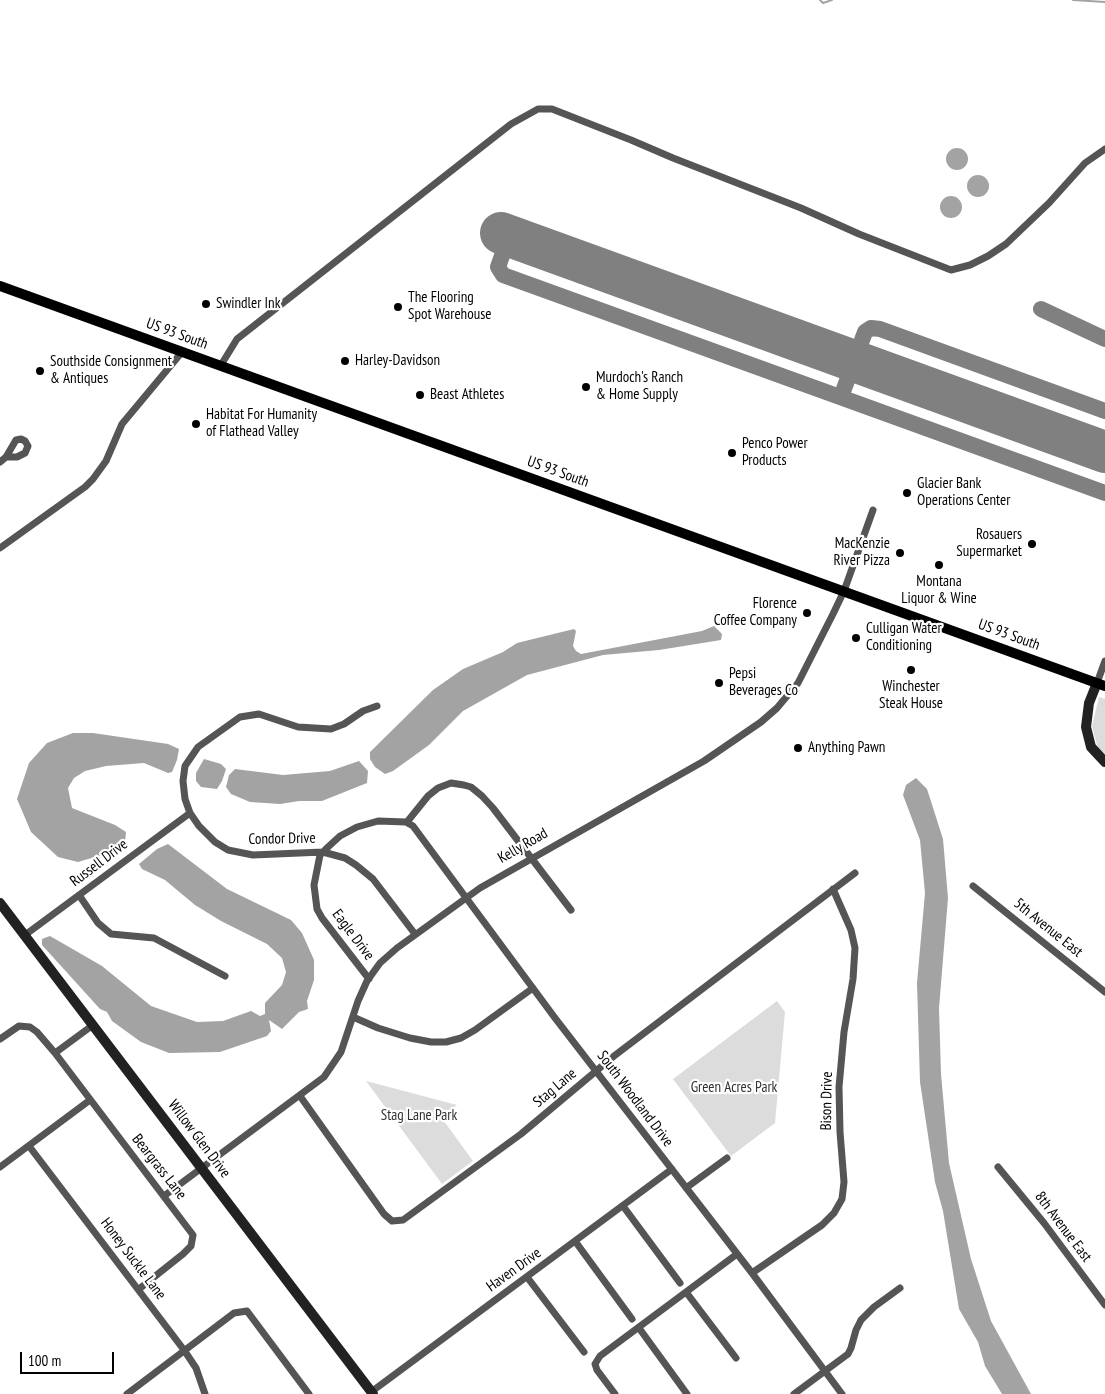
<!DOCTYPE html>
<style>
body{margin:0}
#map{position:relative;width:1105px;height:1394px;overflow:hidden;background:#fff;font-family:"PT Sans Narrow",sans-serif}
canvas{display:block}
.scale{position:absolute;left:20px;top:1352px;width:94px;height:22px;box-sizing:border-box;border:2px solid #000;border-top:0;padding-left:6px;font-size:15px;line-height:18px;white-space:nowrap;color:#000;-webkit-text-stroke:4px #fff;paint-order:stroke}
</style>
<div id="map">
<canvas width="1105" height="1394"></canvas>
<div class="scale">100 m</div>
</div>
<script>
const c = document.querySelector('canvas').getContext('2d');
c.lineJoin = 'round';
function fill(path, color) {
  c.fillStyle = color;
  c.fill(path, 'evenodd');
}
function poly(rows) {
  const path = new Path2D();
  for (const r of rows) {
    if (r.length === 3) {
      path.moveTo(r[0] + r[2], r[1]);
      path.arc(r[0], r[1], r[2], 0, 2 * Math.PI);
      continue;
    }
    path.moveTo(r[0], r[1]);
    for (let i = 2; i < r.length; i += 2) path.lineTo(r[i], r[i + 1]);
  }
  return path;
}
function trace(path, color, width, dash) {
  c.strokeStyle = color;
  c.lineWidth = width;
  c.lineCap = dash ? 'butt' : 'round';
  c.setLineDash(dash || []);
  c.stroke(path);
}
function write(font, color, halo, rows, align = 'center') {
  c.font = font + ' "PT Sans Narrow",sans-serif';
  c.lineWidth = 4.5;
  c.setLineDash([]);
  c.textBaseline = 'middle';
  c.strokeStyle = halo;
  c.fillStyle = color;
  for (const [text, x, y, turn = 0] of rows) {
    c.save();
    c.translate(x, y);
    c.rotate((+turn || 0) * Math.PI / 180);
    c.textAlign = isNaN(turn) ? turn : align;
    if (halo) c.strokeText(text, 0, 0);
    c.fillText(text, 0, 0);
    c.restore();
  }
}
const green = poly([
 [1099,697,1105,699,1105,755,1098,749,1092,726],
 [777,1001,785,1012,775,1123,731,1156,673,1079],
 [366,1081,457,1105,441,1117,473,1161,442,1184]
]);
const water = poly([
 [957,159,11],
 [978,186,11],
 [951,207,11],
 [714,626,722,634,721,640,659,650,603,655,527,675,463,711,429,745,393,771,385,774,375,767,370,759,370,752,433,690,463,669,503,652,517,643,574,629,576,631,573,646,576,651,581,654,702,631],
 [73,733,93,733,168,744,179,749,177,760,172,772,168,773,144,763,106,766,85,771,74,778,68,788,72,808,115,825,126,832,125,842,112,852,78,862,58,857,31,832,17,799,29,763,47,743],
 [204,759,221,764,226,769,222,781,217,789,201,787,196,781,196,773],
 [359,761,368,771,367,783,322,801,299,801,280,804,250,802,231,794,226,787,229,775,235,769,283,775,330,771],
 [916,778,927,789,943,839,948,898,939,1008,941,1074,949,1163,971,1259,991,1321,1031,1394,1002,1394,985,1366,978,1342,959,1309,943,1211,935,1182,920,1082,917,983,925,893,920,840,903,795,906,785],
 [168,844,227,889,291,920,302,933,314,960,314,980,307,1001,308,1009,299,1012,282,1029,269,1020,271,1031,267,1036,220,1052,169,1053,141,1042,112,1021,107,1012,100,1009,42,945,42,939,50,936,102,966,151,1006,197,1022,223,1021,251,1011,260,1016,265,1014,265,1003,282,985,286,972,282,958,267,944,221,921,195,905,165,880,142,869,139,864,157,849]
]);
const stream = poly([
 [820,0,823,3,832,0],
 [1073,0,1105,2]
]);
const taxiway = poly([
 [509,236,498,267,503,275,1105,493],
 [1041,309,1105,339],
 [841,397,865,332,871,328,880,329,1105,411]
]);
const runway = poly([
 [501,233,1105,452]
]);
const street = poly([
 [221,365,237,339,511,124,538,109,552,109,631,140,673,158,801,208,859,234,951,270,970,265,988,256,1006,244,1049,203,1085,163,1105,149],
 [0,462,6,457,16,440,21,439,25,441,28,446,25,453,17,457,6,457],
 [0,548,85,487,93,479,106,461,122,424,182,352],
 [1097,683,1105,661],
 [377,706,363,711,344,724,331,729,298,727,259,714,240,717,198,747,185,766,183,781,185,799,190,813,199,826,215,842,228,850,253,855,323,852,345,858,356,865,373,879,415,934],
 [407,822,428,796,438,788,451,783,464,785,471,787,482,796,493,808,571,910],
 [973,886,1105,992],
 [79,895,98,923,111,934,154,938,225,976],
 [25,935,190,813],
 [369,979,322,918,317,909,314,885,320,855,328,847,340,836,357,827,378,821,406,822,413,826,555,1018,752,1273,842,1394],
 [353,1017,378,1028,410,1038,431,1042,446,1042,461,1038,475,1030,533,988],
 [0,1039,19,1026,30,1027,37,1032,55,1053,193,1235,191,1246,183,1254,139,1289],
 [55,1053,93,1025],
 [300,1096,384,1214,392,1221,403,1220,521,1134,614,1056,855,873],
 [29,1146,184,1350,196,1368,205,1394],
 [0,1167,90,1100],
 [998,1167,1044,1223,1105,1305],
 [686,1188,727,1158],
 [164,1196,324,1077,341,1052,358,1001,367,981,380,963,397,948,480,888,704,761,761,722,777,708,798,683,833,614,844,591,873,510],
 [623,1206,680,1283],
 [575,1241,632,1319],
 [752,1273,822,1225,834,1213,842,1199,844,1182,840,1132,839,1087,844,1032,853,979,855,948,851,930,833,889],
 [527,1277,584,1352],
 [686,1292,736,1358],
 [639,1328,687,1394],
 [371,1392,672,1169],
 [127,1394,234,1313,247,1311,309,1394],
 [615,1394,597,1370,595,1364,600,1356,737,1254],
 [794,1394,848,1354,851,1348,856,1330,861,1320,874,1307,900,1288]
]);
const secondary = poly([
 [1097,683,1089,703,1086,727,1091,747,1105,762],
 [0,903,373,1394]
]);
const primary = poly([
 [0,286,1105,686]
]);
const markers = [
 [206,304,5,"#000"],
 [398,307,5,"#000"],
 [345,361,5,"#000"],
 [40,371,5,"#000"],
 [586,387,5,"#000"],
 [420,395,5,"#000"],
 [196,424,5,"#000"],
 [732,453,5,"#000"],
 [907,493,5,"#000"],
 [1032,544,5,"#000"],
 [900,553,5,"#000"],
 [939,565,5,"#000"],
 [807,613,5,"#000"],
 [856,638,5,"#000"],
 [911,670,5,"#000"],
 [719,683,5,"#000"],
 [798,748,5,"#000"]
];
const poiNames = [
 ["The Flooring",408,298],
 ["Spot Warehouse",408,315],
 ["Swindler Ink",216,304],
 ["Harley-Davidson",355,361],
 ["Southside Consignment",50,362],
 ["& Antiques",50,379],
 ["Murdoch's Ranch",596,378],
 ["& Home Supply",596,395],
 ["Beast Athletes",430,395],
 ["Habitat For Humanity",206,415],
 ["of Flathead Valley",206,432],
 ["Penco Power",742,444],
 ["Products",742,461],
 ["Glacier Bank",917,484],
 ["Operations Center",917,501],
 ["Rosauers",1022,535,"right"],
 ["Supermarket",1022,552,"right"],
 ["MacKenzie",890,544,"right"],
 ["River Pizza",890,561,"right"],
 ["Montana",939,582,"center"],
 ["Liquor & Wine",939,599,"center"],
 ["Florence",797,604,"right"],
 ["Coffee Company",797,621,"right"],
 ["Culligan Water",866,629],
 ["Conditioning",866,646],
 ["Pepsi",729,674],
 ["Beverages Co",729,691],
 ["Winchester",911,687,"center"],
 ["Steak House",911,704,"center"],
 ["Anything Pawn",808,748]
];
const streetNames = [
 ["US 93 South",177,334,20],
 ["US 93 South",558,472,20],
 ["US 93 South",1009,635,20],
 ["Condor Drive",282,839,-1],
 ["Kelly Road",523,846,-30],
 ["Russell Drive",99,863,-37],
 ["5th Avenue East",1048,928,39],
 ["Eagle Drive",353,935,53],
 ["Stag Lane",555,1088,-40],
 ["South Woodland Drive",635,1099,53],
 ["Bison Drive",827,1101,-89],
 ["Willow Glen Drive",199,1139,53],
 ["Beargrass Lane",159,1167,52],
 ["8th Avenue East",1063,1227,53],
 ["Honey Suckle Lane",133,1259,53],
 ["Haven Drive",514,1270,-36]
];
const parkNames = [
 ["Green Acres Park",734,1088],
 ["Stag Lane Park",419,1116]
];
fill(green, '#dcdcdc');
fill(water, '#a3a3a3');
trace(stream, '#a3a3a3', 2);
trace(taxiway, '#808080', 16);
trace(runway, '#808080', 42);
trace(street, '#555', 7);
trace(secondary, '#222', 10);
trace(primary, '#000', 10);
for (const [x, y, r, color] of markers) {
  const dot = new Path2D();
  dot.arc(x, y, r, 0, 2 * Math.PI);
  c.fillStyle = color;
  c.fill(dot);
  trace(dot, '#fff', 2);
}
write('15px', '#000', '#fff', poiNames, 'left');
write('15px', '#000', '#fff', streetNames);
write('15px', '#333', '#fff', parkNames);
</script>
